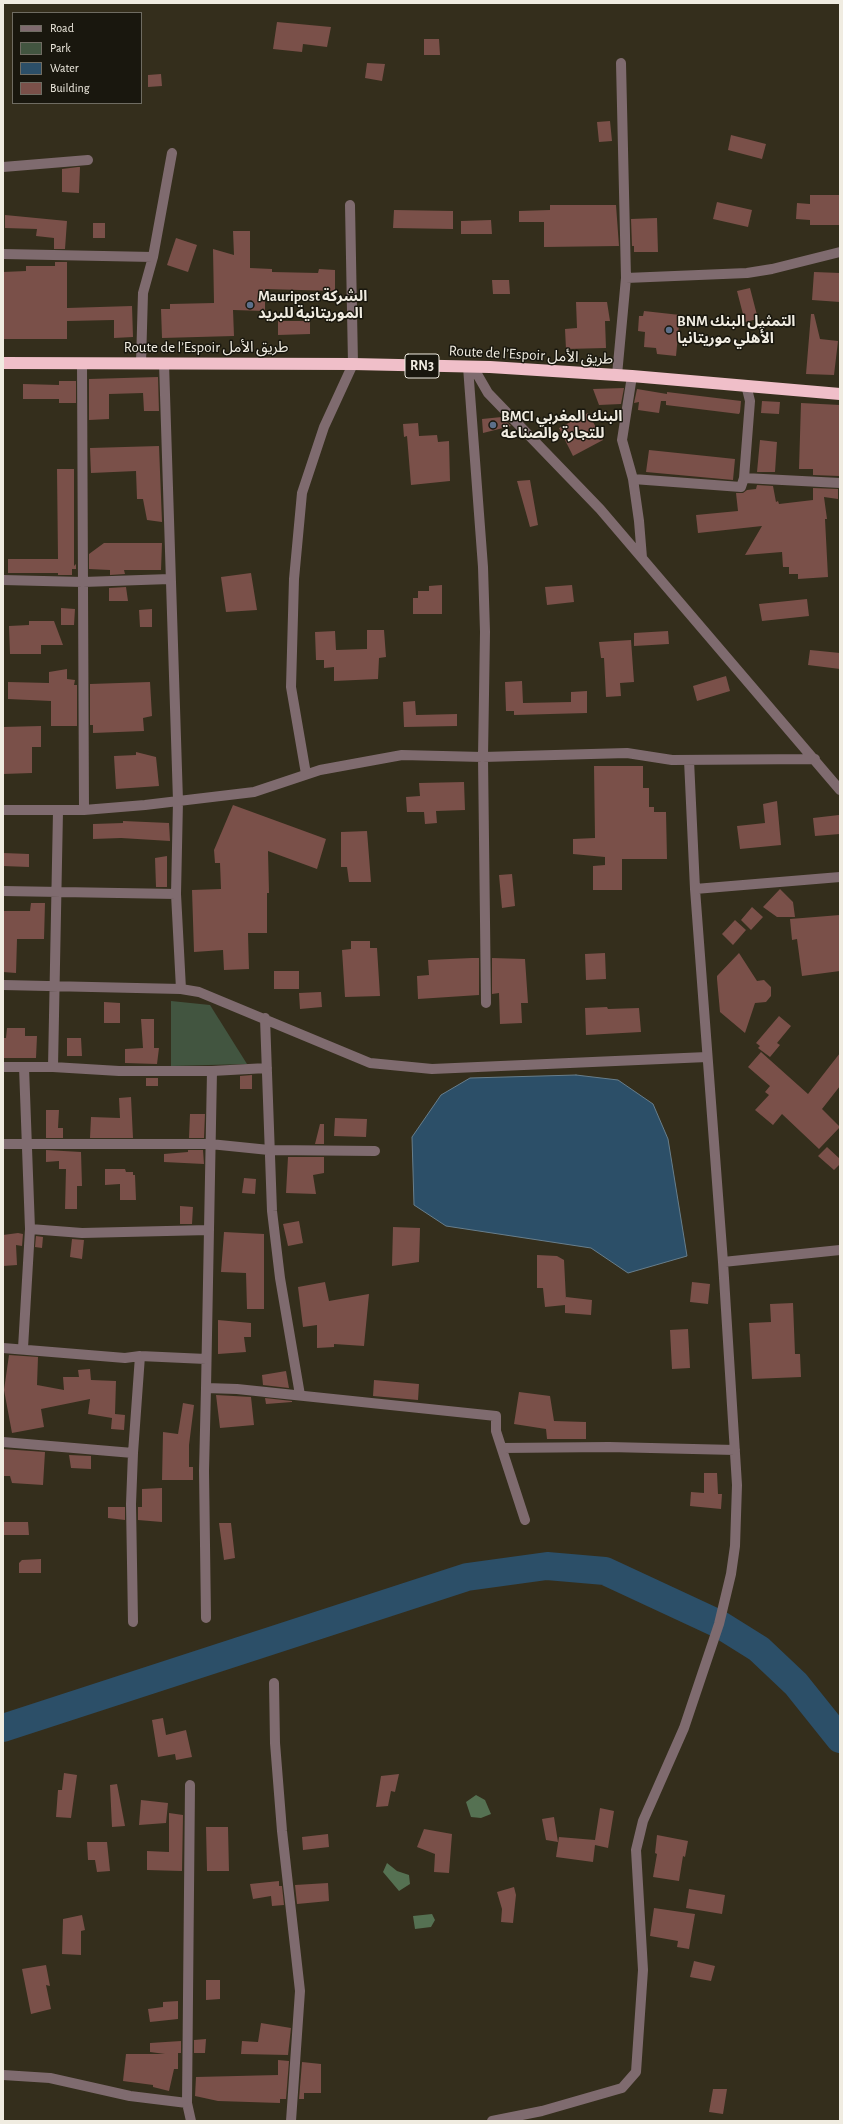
<!DOCTYPE html>
<meta charset="utf-8">
<style>
body{margin:0}
#map{position:relative;width:843px;height:2124px;overflow:hidden;background:#342e1c;font-family:"Alegreya Sans",sans-serif}
canvas{display:block}
.frame{position:absolute;inset:0;border:4px solid #f0ece1;pointer-events:none}
.legend{position:absolute;left:12px;top:12px;width:130px;height:92px;box-sizing:border-box;background:#19170e;border:1px solid #6f6c62;margin:0;padding:5px 7px;list-style:none;font-size:12px;color:#f0ece1}
.legend li{display:flex;align-items:center;gap:8px;height:20px}
.legend b{width:20px;border:1px solid #6f6c62}
</style>
<div id="map">
<canvas width="843" height="2124"></canvas>
<div class="frame"></div>
<ul class="legend">
<li><b style="height:5px;background:#7f6b6f"></b>Road</li>
<li><b style="height:11px;background:#425540"></b>Park</li>
<li><b style="height:11px;background:#2c4f68"></b>Water</li>
<li><b style="height:11px;background:#7a5049"></b>Building</li>
</ul>
</div>
<script>
const c = document.querySelector('canvas').getContext('2d');
c.lineJoin = 'round';
function fill(path, color) {
  c.fillStyle = color;
  c.fill(path, 'evenodd');
}
function poly(rows) {
  const path = new Path2D();
  for (const r of rows) {
    path.moveTo(r[0], r[1]);
    for (let i = 2; i < r.length; i += 2) path.lineTo(r[i], r[i + 1]);
  }
  return path;
}
function trace(path, color, width, dash) {
  c.strokeStyle = color;
  c.lineWidth = width;
  c.lineCap = dash ? 'butt' : 'round';
  c.setLineDash(dash || []);
  c.stroke(path);
}
function write(font, color, halo, rows, align = 'center') {
  c.font = font + ' "Alegreya Sans","Noto Sans Arabic",sans-serif';
  c.lineWidth = 3;
  c.setLineDash([]);
  c.textBaseline = 'middle';
  c.strokeStyle = halo;
  c.fillStyle = color;
  for (const [text, x, y, turn = 0] of rows) {
    c.save();
    c.translate(x, y);
    c.rotate((+turn || 0) * Math.PI / 180);
    c.textAlign = isNaN(turn) ? turn : align;
    if (halo) c.strokeText(text, 0, 0);
    c.fillText(text, 0, 0);
    c.restore();
  }
}
const green = poly([
 [171,1001,210,1005,247,1064,171,1066]
]);
const forest = poly([
 [476,1795,485,1800,491,1814,481,1818,471,1817,466,1802],
 [387,1863,397,1871,409,1875,410,1884,399,1891,383,1872],
 [432,1914,435,1920,431,1927,415,1929,413,1916]
]);
const water = poly([
 [576,1075,618,1080,653,1104,668,1139,687,1256,628,1273,591,1248,446,1226,414,1205,412,1137,441,1095,470,1078,576,1075]
]);
const river = poly([
 [3,1728,467,1577,547,1566,605,1571,719,1624,759,1649,796,1684,840,1739]
]);
const building = poly([
 [277,22,331,27,327,47,303,44,302,52,273,49],
 [424,39,439,39,440,55,424,55],
 [367,63,385,64,382,81,365,78],
 [161,74,162,86,148,87,148,75],
 [610,121,612,141,599,142,597,122],
 [731,135,766,144,762,159,728,150],
 [78,167,80,167,79,193,62,192,62,169],
 [810,195,840,195,840,225,810,225,810,220,796,219,797,203,810,204],
 [717,202,752,210,748,227,713,219],
 [550,205,616,205,619,246,544,247,544,222,519,222,519,211,550,210],
 [394,210,453,211,453,229,393,228],
 [5,215,67,221,65,249,54,249,54,238,36,236,37,229,5,228],
 [657,218,658,252,634,252,634,246,632,246,631,219],
 [491,220,492,234,461,234,461,221],
 [93,223,105,223,105,238,93,238],
 [233,231,250,231,250,268,272,269,272,272,318,273,319,269,335,270,335,291,265,289,265,311,233,310,234,336,162,338,161,309,170,309,170,304,214,303,213,249,234,255],
 [176,238,197,245,188,272,167,265],
 [55,262,67,262,67,308,132,306,133,337,114,338,114,320,67,321,67,339,3,339,3,272,26,271,26,266,55,266],
 [814,272,840,273,840,302,812,300],
 [492,280,509,280,510,294,493,294],
 [750,288,758,319,745,322,737,291],
 [576,302,607,302,610,321,605,321,606,348,566,349,565,329,577,328],
 [644,311,680,315,676,356,657,354,656,348,644,347,645,332,638,331,639,316,643,316],
 [811,314,814,314,820,339,838,341,834,375,806,374],
 [278,321,310,321,310,334,278,335],
 [158,377,159,411,144,411,143,393,109,394,109,419,89,420,89,379],
 [59,381,76,381,76,403,59,403,59,399,23,399,23,384,59,385],
 [624,388,621,404,599,405,593,389],
 [637,389,667,394,667,392,741,401,740,412,739,414,666,405,666,401,661,401,659,413,638,410,639,402,634,403],
 [762,401,780,402,779,414,761,413],
 [801,403,840,405,839,476,813,475,813,469,799,469],
 [588,413,603,440,573,456,559,428],
 [502,417,511,426,483,433,482,419],
 [418,423,419,436,437,435,438,442,449,441,450,481,411,485,407,436,404,437,403,424],
 [760,440,777,442,775,472,757,472],
 [159,446,162,522,147,520,143,499,137,499,136,471,91,473,90,448],
 [649,450,735,459,733,480,646,472],
 [57,469,74,469,74,566,76,564,76,569,72,569,72,575,58,575,58,573,8,573,8,559,58,559],
 [530,480,538,525,530,527,517,481],
 [757,485,773,486,776,502,778,501,779,504,813,500,813,488,838,489,838,499,824,497,827,519,825,519,828,577,798,579,798,574,789,574,789,567,783,567,782,552,745,555,762,526,698,533,696,515,738,511,736,493,743,493,747,490,756,489],
 [104,543,162,543,161,570,124,570,125,574,110,575,110,570,89,569,89,554],
 [251,573,257,610,226,612,221,577],
 [442,585,442,614,413,614,413,598,418,598,418,591,429,591,429,586],
 [572,585,574,602,547,605,545,587],
 [126,587,128,601,109,601,109,588],
 [807,599,809,616,762,621,759,604],
 [61,608,75,609,74,625,61,625],
 [152,609,152,627,140,627,139,610],
 [29,621,54,621,63,645,41,645,41,654,10,654,9,626,29,625],
 [367,630,384,630,386,657,379,658,378,679,334,681,334,667,324,668,324,660,316,660,315,632,335,631,336,650,367,649],
 [668,631,669,644,634,646,634,633],
 [631,640,634,682,620,683,621,696,606,697,604,658,601,658,599,642],
 [810,650,840,653,840,669,808,665],
 [67,669,67,679,75,680,74,685,77,685,77,726,51,726,51,701,8,699,8,682,49,683,49,672],
 [726,676,730,691,697,701,693,686],
 [522,681,523,703,571,702,571,692,587,691,587,713,514,715,514,711,506,711,505,682],
 [150,682,152,716,143,718,144,731,93,733,93,725,90,725,90,684],
 [415,701,416,715,457,714,457,726,404,727,403,702],
 [41,726,41,747,32,747,32,773,3,774,3,727],
 [136,752,156,757,159,786,116,789,114,756,136,755],
 [594,766,643,766,643,788,649,788,649,807,654,807,654,812,666,812,667,859,622,859,622,890,593,890,593,866,605,865,605,857,573,854,573,839,595,838],
 [464,782,465,810,436,811,437,823,425,824,424,812,407,812,406,797,420,796,419,783],
 [777,801,781,845,740,849,737,826,765,823,763,804],
 [233,805,326,839,317,869,268,851,269,893,267,893,267,933,248,933,249,969,224,970,223,950,194,952,192,890,221,889,220,863,215,863,214,850],
 [839,815,840,834,815,836,813,818],
 [123,821,169,823,170,841,121,838,93,839,93,824,123,823],
 [367,831,371,882,349,882,347,867,341,867,341,832],
 [3,853,29,854,29,867,3,866],
 [167,856,167,887,156,887,155,858],
 [512,874,515,906,502,908,499,875],
 [780,889,793,902,795,917,777,917,763,907],
 [31,903,45,903,44,939,17,939,16,973,3,972,4,911,30,911],
 [752,907,763,917,751,930,741,920],
 [840,915,840,971,802,976,797,939,792,940,790,919],
 [735,920,746,930,733,945,722,934],
 [351,941,370,941,370,948,377,948,380,996,345,997,342,950,351,949],
 [605,953,606,979,586,980,585,954],
 [739,953,757,981,764,980,771,987,771,996,766,1002,755,1003,745,1033,720,1012,717,979,717,976],
 [472,958,479,958,479,995,418,999,417,976,429,975,428,960],
 [492,958,525,959,528,1003,521,1003,522,1023,500,1024,499,993,492,994],
 [274,971,299,971,299,989,274,989],
 [321,992,322,1007,300,1009,299,993],
 [104,1002,120,1003,120,1023,104,1023],
 [607,1007,608,1009,639,1008,641,1032,586,1035,585,1008],
 [779,1016,791,1026,777,1043,780,1045,770,1057,758,1048,760,1046,756,1043],
 [141,1019,154,1019,154,1048,159,1048,157,1064,125,1063,125,1049,143,1048],
 [7,1028,25,1028,25,1036,37,1036,36,1058,3,1058,3,1038,6,1038],
 [67,1038,81,1038,82,1056,67,1056],
 [761,1052,808,1094,840,1053,840,1086,822,1109,840,1127,819,1149,782,1114,773,1125,755,1110,769,1095,765,1092,770,1086,748,1067],
 [252,1075,252,1089,240,1089,240,1076],
 [146,1078,158,1078,158,1086,146,1086],
 [131,1097,133,1138,90,1138,91,1117,120,1118,119,1098],
 [46,1110,59,1110,58,1128,63,1128,63,1138,46,1138],
 [190,1114,205,1114,204,1138,189,1138],
 [335,1118,367,1119,366,1137,334,1136],
 [320,1124,324,1124,324,1144,315,1144],
 [827,1147,840,1159,840,1164,834,1170,818,1156],
 [46,1150,81,1152,82,1186,77,1186,77,1209,65,1209,66,1169,59,1169,59,1161,46,1162],
 [188,1150,203,1150,204,1164,164,1162,164,1154,188,1152],
 [288,1157,324,1157,324,1173,313,1175,316,1194,286,1193],
 [105,1169,125,1169,126,1172,133,1172,133,1175,135,1175,136,1200,120,1200,120,1184,105,1185],
 [244,1178,256,1179,255,1194,242,1193],
 [180,1206,193,1207,192,1224,180,1224],
 [299,1221,303,1243,288,1246,283,1224],
 [393,1227,420,1228,419,1262,392,1266],
 [224,1232,264,1234,264,1309,247,1309,246,1273,221,1272],
 [18,1233,23,1234,22,1246,16,1245,17,1265,3,1266,3,1235],
 [36,1236,43,1237,42,1248,35,1247],
 [72,1239,84,1240,82,1259,70,1257],
 [537,1255,557,1256,564,1260,566,1300,566,1297,592,1300,591,1315,565,1313,565,1305,545,1307,543,1288,537,1288],
 [325,1282,329,1301,369,1294,364,1346,334,1344,334,1347,317,1348,317,1325,303,1327,298,1287],
 [692,1282,710,1284,708,1304,690,1302],
 [793,1303,795,1354,800,1354,801,1377,752,1379,749,1323,771,1322,770,1304],
 [218,1320,251,1323,251,1337,244,1337,246,1352,218,1354],
 [688,1329,690,1368,672,1369,670,1330],
 [9,1355,38,1357,37,1385,64,1390,63,1377,79,1377,78,1370,90,1369,91,1380,116,1381,115,1414,125,1415,124,1430,111,1429,112,1418,88,1414,90,1399,41,1409,44,1427,12,1433,4,1390],
 [286,1371,289,1388,263,1385,262,1375],
 [374,1380,419,1384,418,1400,373,1396],
 [519,1392,550,1396,554,1421,586,1422,586,1439,547,1439,546,1429,514,1424],
 [216,1395,251,1397,254,1425,220,1428],
 [265,1398,292,1401,292,1402,266,1404],
 [183,1403,194,1405,189,1445,189,1467,193,1467,193,1480,162,1480,163,1432,178,1434],
 [3,1449,45,1452,43,1485,12,1483,10,1476,3,1476],
 [69,1455,91,1456,91,1469,71,1468],
 [704,1473,717,1473,718,1494,722,1494,721,1509,690,1506,691,1492,704,1493],
 [162,1488,162,1522,138,1520,138,1507,142,1507,142,1489],
 [108,1507,125,1507,125,1520,108,1518],
 [3,1522,28,1522,29,1535,3,1535],
 [219,1523,231,1523,235,1558,224,1560],
 [41,1559,41,1573,19,1573,19,1563,22,1560],
 [163,1718,166,1735,186,1730,192,1757,176,1760,175,1754,158,1757,152,1720],
 [64,1773,77,1775,71,1818,56,1817,58,1790,62,1790],
 [399,1774,395,1792,391,1791,388,1806,376,1807,381,1776],
 [117,1784,125,1826,112,1827,110,1785],
 [141,1800,168,1803,166,1823,139,1825],
 [600,1808,614,1811,608,1848,595,1845,593,1862,556,1857,559,1837,595,1840],
 [169,1813,183,1815,182,1871,147,1870,147,1851,169,1852],
 [554,1817,558,1842,546,1840,542,1819],
 [206,1827,228,1827,229,1871,207,1871],
 [424,1829,452,1834,449,1873,434,1872,435,1854,417,1847],
 [328,1834,329,1847,303,1850,302,1837],
 [657,1835,688,1841,685,1857,683,1856,679,1881,653,1877,657,1854,655,1853],
 [87,1842,107,1842,110,1871,97,1872,95,1860,88,1860],
 [279,1881,279,1886,282,1886,284,1905,272,1906,271,1896,253,1899,250,1884],
 [328,1883,329,1901,297,1904,295,1885],
 [514,1887,516,1895,513,1923,501,1922,502,1909,497,1892],
 [689,1889,725,1895,722,1914,686,1908],
 [654,1908,695,1914,689,1949,677,1947,678,1941,650,1936],
 [82,1915,85,1930,81,1931,81,1955,62,1954,63,1919],
 [694,1961,715,1966,711,1981,690,1977],
 [46,1965,50,1986,46,1985,51,2009,31,2014,22,1969],
 [206,1980,220,1980,220,1999,206,2000],
 [178,2001,178,2019,150,2022,148,2009,163,2007,163,2002],
 [261,2023,291,2028,288,2055,241,2054,242,2041,258,2042],
 [206,2039,205,2053,194,2053,194,2040],
 [181,2041,181,2053,178,2053,178,2069,174,2069,169,2091,153,2087,153,2085,123,2081,126,2054,165,2054,150,2052,150,2043],
 [278,2060,289,2061,286,2099,280,2099,280,2103,218,2101,195,2096,196,2077,278,2075],
 [302,2062,321,2064,321,2093,304,2093,304,2099,299,2099],
 [713,2089,727,2089,723,2114,709,2112]
]);
const minor = poly([
 [3,167,88,160],
 [3,254,153,257],
 [626,278,747,273,772,269,840,252],
 [82,363,84,810],
 [141,363,143,293,153,257,172,153],
 [164,363,178,801,176,894,181,989],
 [468,367,483,567,485,632,483,757,486,1003],
 [473,367,488,393,600,509,840,790],
 [617,375,626,278,621,63],
 [632,376,622,440,633,479,741,487,744,478,840,483],
 [744,478,750,401,746,385],
 [633,479,639,521,642,558],
 [3,580,83,582,170,579],
 [306,774,291,687,294,579,302,493,324,427,353,364,350,205],
 [3,810,84,810,145,805,254,792,320,770,402,755,483,757,627,753,672,760,815,759],
 [695,889,840,877],
 [3,891,176,894],
 [3,985,181,989,199,992,370,1063,432,1069,707,1057],
 [265,1018,272,1211,280,1278,300,1395],
 [3,1067,53,1067,119,1071,212,1071,267,1068],
 [53,1067,58,811],
 [3,1144,210,1144,269,1150,375,1151],
 [30,1229,82,1233,209,1230],
 [723,1262,840,1250],
 [3,1348,125,1358,140,1356,206,1359],
 [23,1348,30,1229,24,1067],
 [206,1388,212,1071],
 [3,1442,133,1453,131,1504,133,1622],
 [502,1448,609,1447,735,1450],
 [133,1453,140,1356],
 [206,1618,204,1471,206,1388,237,1389,496,1416,496,1431,525,1520],
 [274,1683,275,1743,282,1831,300,1991,291,2121],
 [190,1785,187,2103,191,2121],
 [3,2075,50,2078,130,2096,187,2103],
 [492,2121,542,2111,622,2088,636,2072,643,1970,636,1850,643,1821,684,1728,719,1624,731,1574,735,1546,737,1485,723,1262,695,889,689,760]
]);
const highway = poly([
 [3,363,353,364,490,367,632,376,840,394]
]);
const markers = [
 [250,305,4,"#5c6f8a"],
 [669,330,4,"#5c6f8a"],
 [493,425,4,"#5c6f8a"]
];
const shields = [
 [422,366,34]
];
const shieldNames = [
 ["RN3",422,366]
];
const poiNames = [
 ["Mauripost الشركة",258,296],
 ["الموريتانية للبريد",258,313],
 ["BNM التمثيل البنك",677,321],
 ["الأهلي موريتانيا",677,338],
 ["BMCI البنك المغربي",501,416],
 ["للتجارة والصناعة",501,433]
];
const streetNames = [
 ["Route de l’Espoir طريق الأمل",206,347],
 ["Route de l’Espoir طريق الأمل",531,355,3]
];
fill(green, '#425540');
fill(forest, '#557152');
fill(water, '#2c4f68');
trace(water, '#677e8c', 1);
trace(river, '#2c4f68', 28);
fill(building, '#7a5049');
trace(minor, '#7f6b6f', 10);
trace(highway, '#f0bfc9', 12);
for (const [x, y, r, color] of markers) {
  const dot = new Path2D();
  dot.arc(x, y, r, 0, 2 * Math.PI);
  c.fillStyle = color;
  c.fill(dot);
  trace(dot, '#19170e', 1.5);
}
for (const [x, y, w] of shields) {
  const box = new Path2D();
  box.roundRect(x - w / 2, y - 12, w, 24, 3);
  c.fillStyle = '#19170e';
  c.fill(box);
  trace(box, '#f0ece1', 1);
}
write('bold 14px', '#f0ece1', null, shieldNames);
write('bold 15px', '#f0ece1', '#19170e', poiNames, 'left');
write('15px', '#f0ece1', '#19170e', streetNames);
</script>
